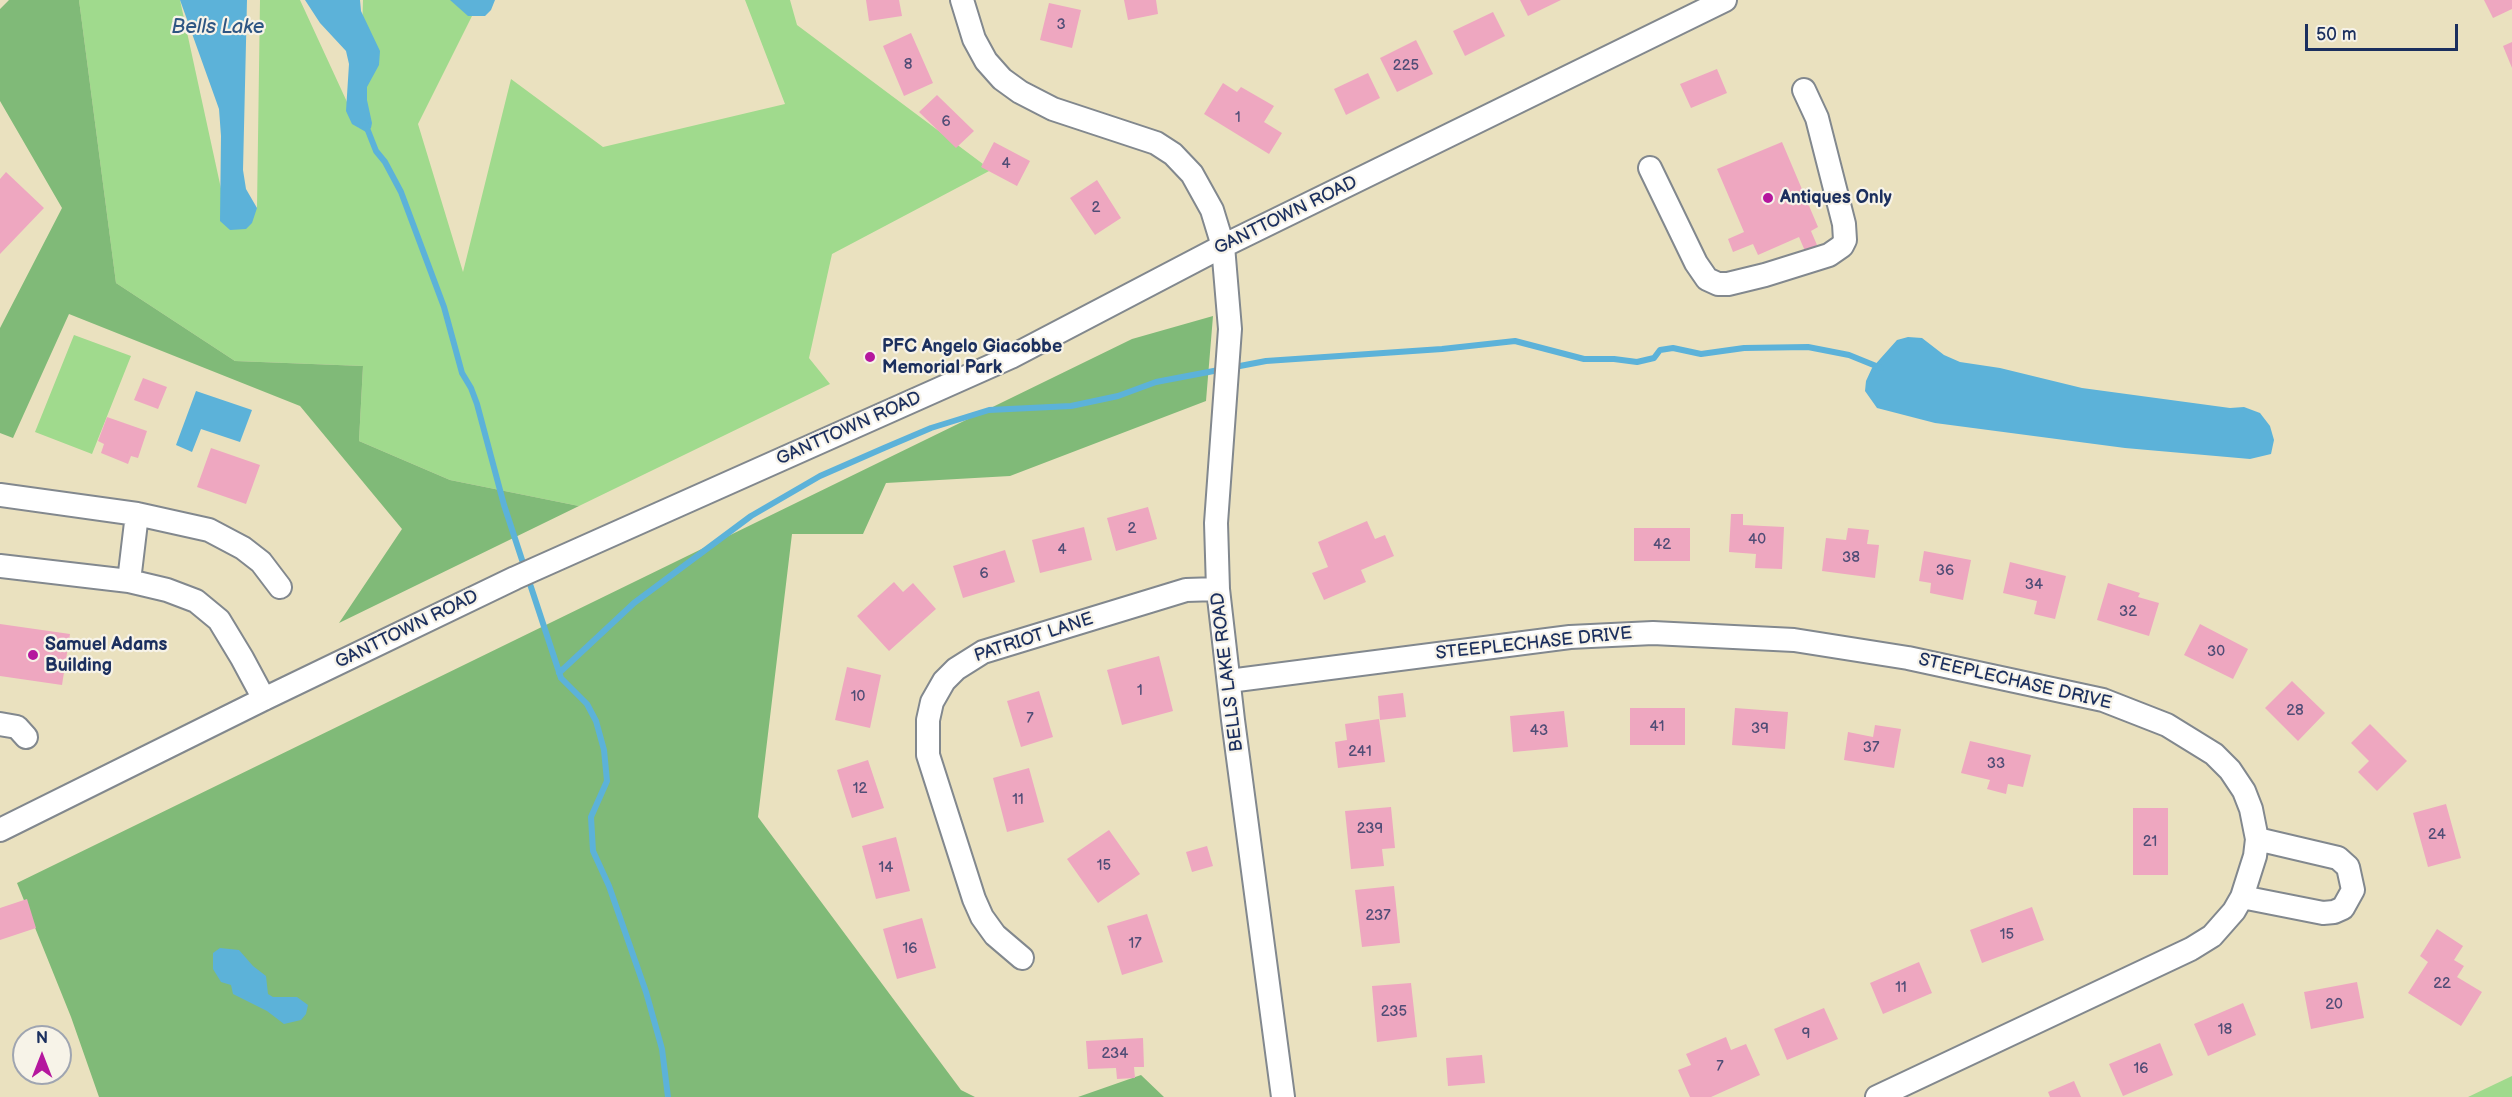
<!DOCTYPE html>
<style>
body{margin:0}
#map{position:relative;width:2512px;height:1097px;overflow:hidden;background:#eae1bf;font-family:"Balsamiq Sans",sans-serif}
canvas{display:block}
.north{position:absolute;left:12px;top:1025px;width:60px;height:60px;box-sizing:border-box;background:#f7f3e8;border:2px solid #9fa5b1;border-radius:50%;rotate:0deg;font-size:16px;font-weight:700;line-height:24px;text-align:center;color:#1b2f5e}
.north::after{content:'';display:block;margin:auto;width:21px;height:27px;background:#b5179e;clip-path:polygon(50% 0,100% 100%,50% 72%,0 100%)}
.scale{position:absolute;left:2305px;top:24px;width:153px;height:27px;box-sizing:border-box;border:3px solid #1b2f5e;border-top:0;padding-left:8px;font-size:18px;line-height:21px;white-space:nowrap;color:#1b2f5e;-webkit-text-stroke:4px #f7f3e8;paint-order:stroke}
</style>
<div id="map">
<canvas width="2512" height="1097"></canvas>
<div class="north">N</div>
<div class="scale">50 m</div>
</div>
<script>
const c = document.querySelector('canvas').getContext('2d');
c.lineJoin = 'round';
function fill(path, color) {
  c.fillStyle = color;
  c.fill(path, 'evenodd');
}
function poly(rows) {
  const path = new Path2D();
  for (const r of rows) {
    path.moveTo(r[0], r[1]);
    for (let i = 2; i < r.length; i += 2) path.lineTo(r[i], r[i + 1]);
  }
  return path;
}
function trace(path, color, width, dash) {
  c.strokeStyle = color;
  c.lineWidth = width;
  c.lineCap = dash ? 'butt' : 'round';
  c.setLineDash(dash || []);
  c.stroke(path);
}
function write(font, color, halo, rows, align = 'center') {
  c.font = font + ' "Balsamiq Sans",sans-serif';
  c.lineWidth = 4.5;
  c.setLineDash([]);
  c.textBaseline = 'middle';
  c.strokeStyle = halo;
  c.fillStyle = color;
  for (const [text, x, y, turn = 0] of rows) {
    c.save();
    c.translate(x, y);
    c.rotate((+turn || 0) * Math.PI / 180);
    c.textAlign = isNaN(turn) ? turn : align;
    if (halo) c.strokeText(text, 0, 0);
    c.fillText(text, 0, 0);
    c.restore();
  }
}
const green = poly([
 [79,0,180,0,230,230,257,208,260,0,300,0,359,128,363,0,464,0,472,16,418,124,463,272,511,79,603,147,785,104,745,0,790,0,797,25,991,170,832,254,809,358,830,384,579,506,450,480,359,441,363,366,235,361,116,283],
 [74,335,131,356,92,454,35,432],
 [2512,1076,2512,1097,2468,1097]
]);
const forest = poly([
 [9,0,79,0,116,283,235,361,363,366,359,441,450,480,579,506,339,623,402,529,300,406,69,314,13,438,0,433,0,328,62,208,0,101,0,9],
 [1213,316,1206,401,1010,476,886,483,863,534,792,534,758,817,961,1090,975,1097,99,1097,71,1017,17,883,1132,339],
 [1141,1075,1164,1097,1078,1097]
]);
const water = poly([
 [180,0,247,0,243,170,246,189,257,208,252,223,246,229,230,230,220,221,221,136,219,109],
 [305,0,360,0,361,11,380,51,379,65,367,87,367,100,372,123,371,128,366,132,352,124,346,111,349,64,346,51,320,23],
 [450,0,495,0,491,10,485,16,468,16],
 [1908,337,1922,338,1944,355,1960,362,2000,368,2082,388,2230,408,2244,407,2260,413,2270,426,2274,440,2271,454,2250,459,2125,448,1935,423,1877,408,1865,391,1866,381,1872,368,1897,340],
 [196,391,252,410,240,442,201,429,192,452,176,445],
 [220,948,239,950,253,966,266,976,268,994,273,997,297,997,308,1005,306,1014,301,1020,284,1024,267,1011,233,994,231,985,221,982,213,969,213,953]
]);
const stream = poly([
 [365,123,376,151,385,162,401,192,444,307,462,373,471,388,477,404,504,505,525,569],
 [528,578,561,678,587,704,596,721,604,750,607,781,591,817,593,851,609,886,646,992,662,1049,668,1097],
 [559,673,634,603,751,516,820,476,884,448,931,428,989,410,1071,406,1118,396,1156,382,1266,361,1442,349,1515,341,1584,359,1614,359,1637,362,1654,358,1660,350,1673,348,1701,354,1744,348,1808,347,1849,355,1881,368]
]);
const building = poly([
 [866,0,899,0,902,16,869,21],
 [1124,0,1156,0,1158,14,1128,20],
 [1520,0,1561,0,1528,16],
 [2484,0,2512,0,2512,9,2493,18],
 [1049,3,1081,10,1072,48,1040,40],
 [1493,12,1505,36,1465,56,1453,31],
 [911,33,933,83,904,96,883,46],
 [1416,40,1433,74,1397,92,1380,58],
 [2512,42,2512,68,2503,46],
 [1717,69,1727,93,1691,108,1680,84],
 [1368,73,1380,98,1346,115,1334,89],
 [1223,83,1237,92,1241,87,1274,106,1264,122,1282,133,1269,154,1204,114],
 [937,95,974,131,956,148,919,112],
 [994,142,1030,161,1017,186,981,167],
 [1782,142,1818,227,1811,231,1817,245,1805,251,1799,237,1758,255,1753,244,1733,252,1728,239,1744,232,1717,169],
 [6,172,44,208,0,254,0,179],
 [1097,180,1121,218,1095,235,1070,198],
 [143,378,167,387,158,409,134,400],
 [107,417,147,431,138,458,131,456,128,464,101,453,104,444,98,441],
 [211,448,260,465,246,504,197,487],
 [1148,507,1157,539,1116,551,1107,518],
 [1731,514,1743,514,1743,525,1784,527,1782,569,1755,568,1756,554,1729,552],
 [1367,521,1375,539,1385,535,1394,556,1361,570,1366,582,1324,600,1312,573,1328,567,1318,542],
 [1084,527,1092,560,1040,573,1032,540],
 [1634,528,1690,528,1690,561,1634,561],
 [1848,528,1869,530,1867,544,1879,545,1875,578,1822,571,1826,538,1846,540],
 [1005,550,1015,582,963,598,953,566],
 [1924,551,1971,560,1963,600,1930,593,1931,583,1919,581],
 [2010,562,2066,576,2055,619,2034,614,2037,601,2003,593],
 [894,582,903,592,913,583,936,609,889,651,857,616],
 [2108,583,2140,593,2138,597,2159,603,2149,636,2097,620],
 [0,624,70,634,62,685,0,676],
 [2200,624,2248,649,2233,679,2184,655],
 [1159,656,1173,711,1122,725,1107,670],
 [847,667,881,675,870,728,835,720],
 [2292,681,2325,713,2298,741,2265,708],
 [1039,691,1053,737,1021,747,1007,701],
 [1403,693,1406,717,1380,720,1378,696],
 [1630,708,1685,708,1685,745,1630,745],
 [1735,708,1788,712,1785,749,1732,745],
 [1564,711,1568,747,1513,752,1510,716],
 [1379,719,1385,762,1338,768,1335,742,1347,740,1345,724],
 [2370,724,2407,761,2377,791,2358,772,2369,761,2351,743],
 [1875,725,1901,729,1894,768,1844,760,1848,732,1873,737],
 [1970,741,2031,755,2023,787,2008,784,2006,794,1987,789,1990,780,1961,773],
 [868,760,884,808,852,818,837,770],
 [1029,768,1044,822,1007,832,993,778],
 [2446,804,2461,858,2428,867,2413,813],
 [1391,807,1395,848,1382,849,1384,866,1351,869,1345,811],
 [2133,808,2168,808,2168,875,2133,875],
 [1109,830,1140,874,1098,903,1067,859],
 [896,837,910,891,876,899,862,846],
 [1207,846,1213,866,1192,872,1186,852],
 [1394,886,1400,943,1362,947,1355,890],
 [27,899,36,928,0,940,0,908],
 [2032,907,2044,940,1982,963,1970,930],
 [1147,914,1163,962,1122,975,1107,926],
 [922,918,936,968,897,979,883,929],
 [2437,929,2463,946,2454,960,2464,966,2457,977,2482,992,2461,1026,2408,993,2428,962,2420,956],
 [1919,962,1932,993,1883,1014,1870,983],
 [2357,982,2364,1018,2311,1029,2304,992],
 [1411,983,1417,1037,1377,1042,1372,986],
 [2243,1003,2256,1035,2208,1056,2194,1024],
 [1824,1008,1838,1039,1787,1060,1774,1029],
 [1726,1037,1731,1050,1746,1044,1760,1075,1711,1097,1690,1097,1678,1070,1691,1065,1686,1054],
 [1143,1038,1144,1067,1134,1067,1135,1078,1117,1079,1116,1068,1088,1069,1086,1041],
 [2160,1043,2173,1075,2123,1096,2109,1064],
 [1482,1055,1485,1083,1448,1086,1446,1058],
 [2074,1081,2081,1097,2050,1097,2048,1092]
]);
const minor = poly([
 [962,0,974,39,986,61,1002,79,1020,92,1053,109,1156,143,1173,154,1192,174,1212,210,1223,246,1230,329,1216,523,1218,589,1233,720,1283,1097],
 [1650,168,1696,263,1707,279,1718,284,1728,284,1765,275,1829,255,1842,246,1845,240,1844,224,1817,118,1804,90],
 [0,495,137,514,209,530,243,548,261,562,280,587],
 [0,566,129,581,167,590,196,601,219,620,242,658,264,699],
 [129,581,137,514],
 [1229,681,1570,637,1653,633,1794,640,1908,658,2103,700,2167,725,2214,754,2230,770,2244,791,2251,809,2257,839,2255,856,2242,897,2234,911,2212,936,2191,949,1877,1097],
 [0,724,17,727,26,737],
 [0,830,264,699,515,578,1011,357,1223,246,1725,0],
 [2242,897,2323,913,2334,912,2343,908,2353,890,2348,867,2338,858,2257,839],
 [1022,958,995,935,982,917,974,899,928,755,928,720,932,702,944,681,956,669,983,652,1186,590,1218,589]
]);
const markers = [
 [1768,198,6,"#b5179e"],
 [870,357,6,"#b5179e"],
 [33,655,6,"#b5179e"]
];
const numberNames = [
 ["3",1061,25],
 ["8",908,65],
 ["225",1406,66],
 ["1",1238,118],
 ["6",946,122],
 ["4",1006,164],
 ["2",1096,208],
 ["2",1132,529],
 ["40",1757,540],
 ["42",1662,545],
 ["4",1062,550],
 ["38",1851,558],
 ["36",1945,571],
 ["6",984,574],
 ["34",2034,585],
 ["32",2128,612],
 ["30",2216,652],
 ["1",1140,691],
 ["10",858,697],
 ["28",2295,711],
 ["7",1030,719],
 ["41",1657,727],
 ["39",1760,729],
 ["43",1539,731],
 ["37",1871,748],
 ["241",1360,752],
 ["33",1996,764],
 ["12",860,789],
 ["11",1018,800],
 ["239",1370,829],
 ["24",2437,835],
 ["21",2150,842],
 ["15",1104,866],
 ["14",886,868],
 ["237",1378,916],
 ["15",2007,935],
 ["17",1135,944],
 ["16",910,949],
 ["22",2442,984],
 ["11",1901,988],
 ["20",2334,1005],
 ["235",1394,1012],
 ["18",2225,1030],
 ["9",1806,1034],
 ["234",1115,1054],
 ["7",1720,1067],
 ["16",2141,1069]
];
const poiNames = [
 ["Antiques Only",1780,198],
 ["PFC Angelo Giacobbe",882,347],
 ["Memorial Park",882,368],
 ["Samuel Adams",45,645],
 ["Building",45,666]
];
const streetNames = [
 ["GANTTOWN ROAD",1286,216,-26],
 ["GANTTOWN ROAD",849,429,-24],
 ["GANTTOWN ROAD",407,630,-26],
 ["PATRIOT LANE",1034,638,-18],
 ["STEEPLECHASE DRIVE",1534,644,-6],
 ["BELLS LAKE ROAD",1228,672,-97],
 ["STEEPLECHASE DRIVE",2015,682,13]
];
const waterNames = [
 ["Bells Lake",218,28]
];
fill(green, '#a0da8d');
fill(forest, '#80ba78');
fill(water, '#5cb2d9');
trace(stream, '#5cb2d9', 6);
fill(building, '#eea7c0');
trace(minor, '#82888e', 26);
trace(minor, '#fff', 22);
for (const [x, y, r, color] of markers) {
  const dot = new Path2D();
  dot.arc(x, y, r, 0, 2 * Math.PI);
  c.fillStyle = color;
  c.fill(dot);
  trace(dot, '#f7f3e8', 2);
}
write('15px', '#504d76', null, numberNames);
write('bold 18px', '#1b2f5e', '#f7f3e8', poiNames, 'left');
write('18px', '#1b2f5e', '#f7f3e8', streetNames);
write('italic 20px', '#2e5683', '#f7f3e8', waterNames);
</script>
